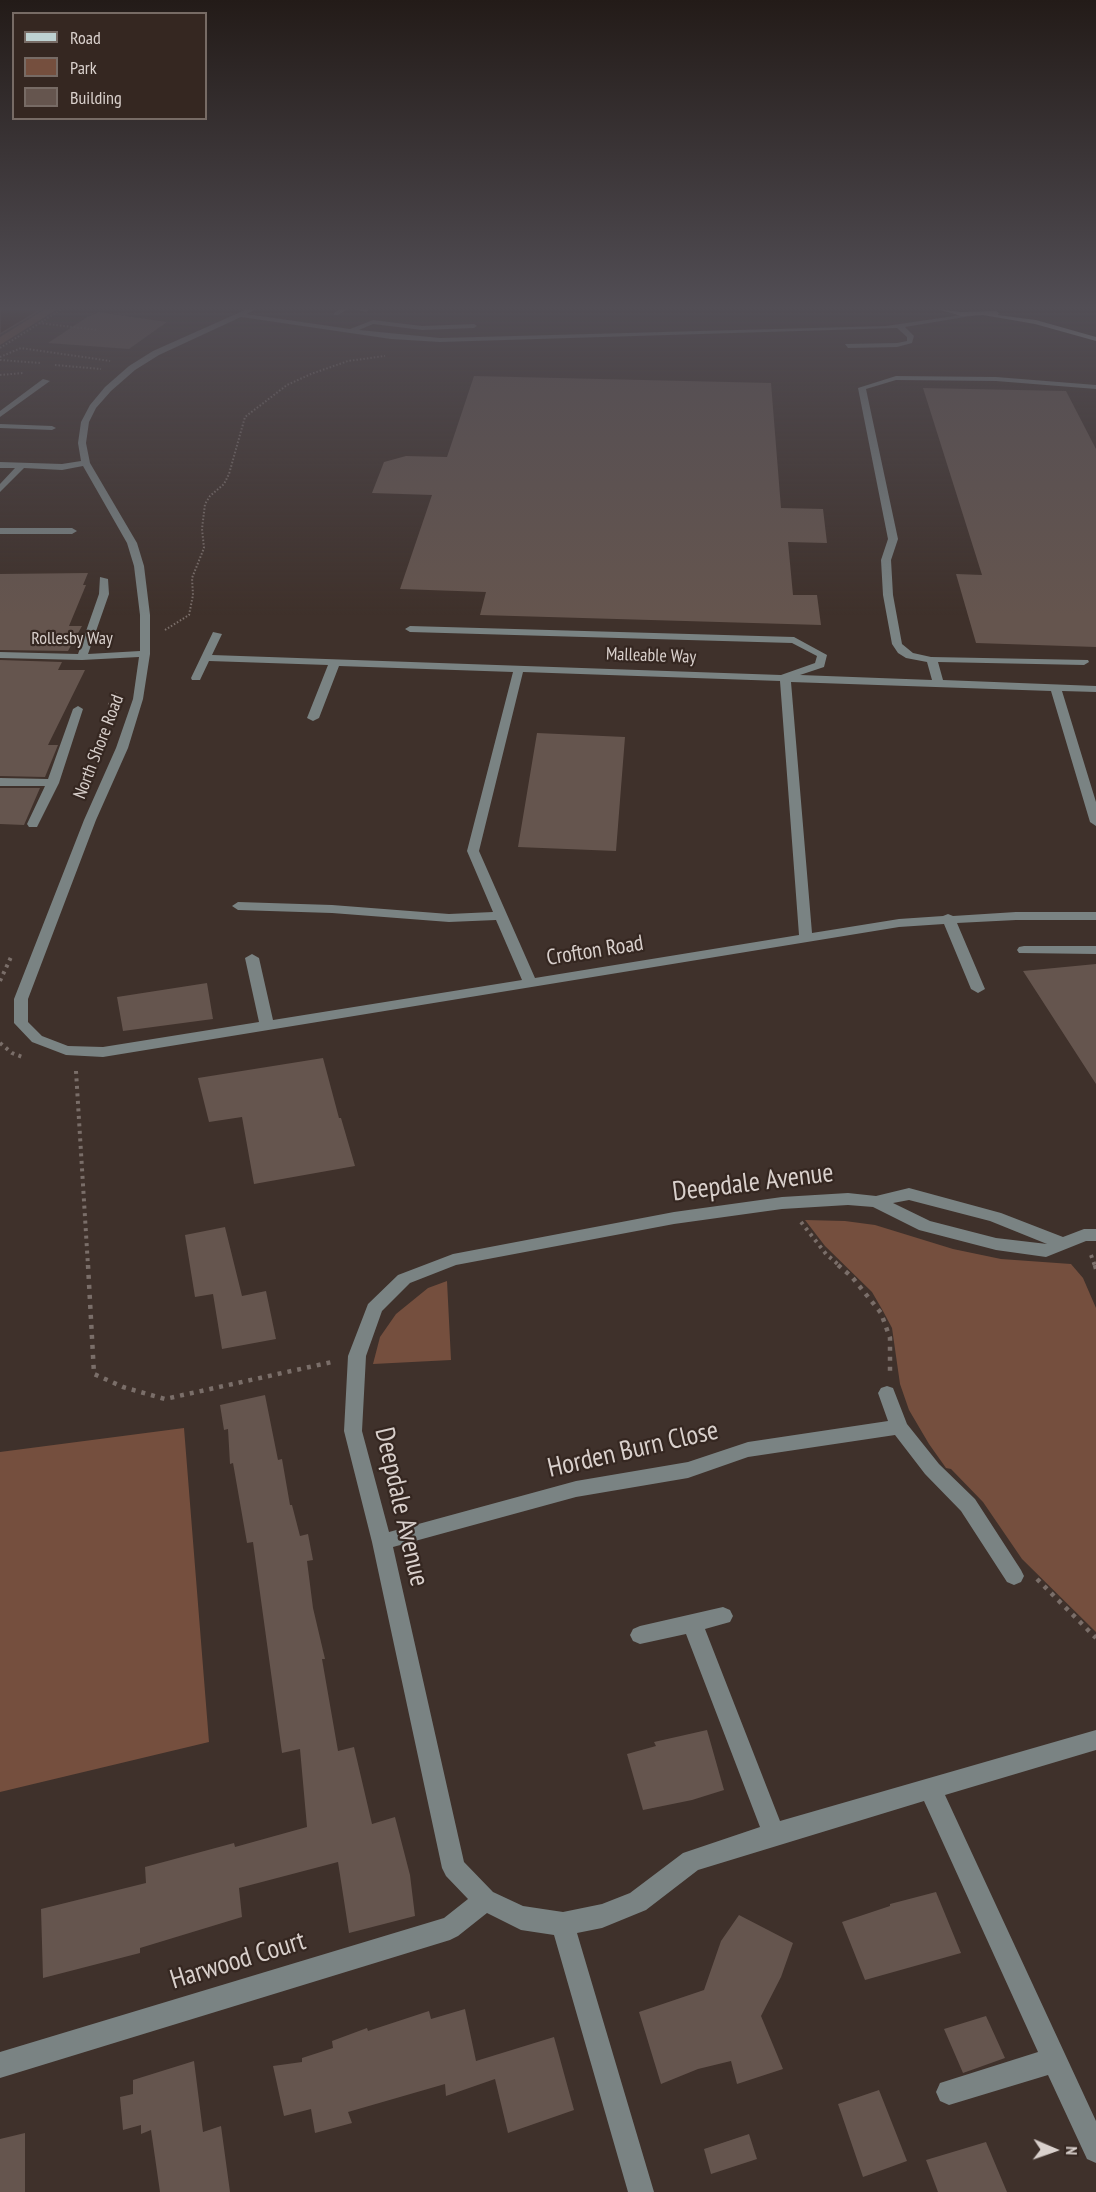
<!DOCTYPE html>
<style>
body{margin:0}
#map{position:relative;width:1096px;height:2192px;overflow:hidden;background:#3f312b;font-family:"PT Sans Narrow",sans-serif}
canvas{display:block}
.legend{position:absolute;left:12px;top:12px;width:195px;height:108px;box-sizing:border-box;background:#352721;border:2px solid #776b65;margin:0;padding:8px 10px;list-style:none;font-size:18px;color:#d9d0cc}
.legend li{display:flex;align-items:center;gap:12px;height:30px}
.legend b{width:30px;border:2px solid #776b65}
.north{position:absolute;left:1024px;top:2120px;width:60px;height:60px;-webkit-text-stroke:4px #352721;paint-order:stroke;rotate:92deg;font-size:16px;font-weight:700;line-height:24px;text-align:center;color:#d9d0cc}
.north::after{content:'';display:block;margin:auto;width:21px;height:27px;background:#d9d0cc;clip-path:polygon(50% 0,100% 100%,50% 72%,0 100%)}
</style>
<div id="map">
<canvas width="1096" height="2192"></canvas>
<ul class="legend">
<li><b style="height:8px;background:#bed1d1"></b>Road</li>
<li><b style="height:16px;background:#754f3e"></b>Park</li>
<li><b style="height:16px;background:#65554e"></b>Building</li>
</ul>
<div class="north">N</div>
</div>
<script>
const c = document.querySelector('canvas').getContext('2d');
c.lineJoin = 'round';
function fill(path, color) {
  c.fillStyle = color;
  c.fill(path, 'evenodd');
}
function poly(rows) {
  const path = new Path2D();
  for (const r of rows) {
    path.moveTo(r[0], r[1]);
    for (let i = 2; i < r.length; i += 2) path.lineTo(r[i], r[i + 1]);
  }
  return path;
}
function trace(path, color, width, dash) {
  c.strokeStyle = color;
  c.lineWidth = width;
  c.lineCap = dash ? 'butt' : 'round';
  c.setLineDash(dash || []);
  c.stroke(path);
}
function write(font, color, halo, rows, align = 'center') {
  c.font = font + ' "PT Sans Narrow",sans-serif';
  c.lineWidth = 4.5;
  c.setLineDash([]);
  c.textBaseline = 'middle';
  c.strokeStyle = halo;
  c.fillStyle = color;
  for (const [text, x, y, turn = 0] of rows) {
    c.save();
    c.translate(x, y);
    c.rotate((+turn || 0) * Math.PI / 180);
    c.textAlign = isNaN(turn) ? turn : align;
    if (halo) c.strokeText(text, 0, 0);
    c.fillText(text, 0, 0);
    c.restore();
  }
}
const green = poly([
 [45,309,58,309,0,345,0,337],
 [805,1220,845,1221,875,1225,953,1249,1001,1259,1071,1264,1083,1278,1096,1308,1096,1632,1022,1559,983,1502,951,1469,946,1468,929,1444,909,1410,900,1384,892,1328,883,1311,872,1292,825,1246],
 [447,1281,451,1360,373,1364,380,1337,396,1314,428,1288],
 [184,1428,209,1742,0,1792,0,1452]
]);
const water = poly([
 [0,309,42,309,0,334,0,309]
]);
const building = poly([
 [99,312,167,322,129,349,48,343,87,317],
 [474,376,771,383,781,508,823,509,827,543,788,542,793,595,817,595,821,625,480,615,486,592,400,589,432,495,372,493,384,462,406,456,447,457],
 [923,388,1066,391,1096,449,1096,647,976,643,956,574,982,575],
 [88,573,83,585,86,585,69,626,82,626,68,651,0,650,0,574],
 [0,660,62,662,58,670,85,670,48,745,58,745,45,777,0,776],
 [537,733,625,737,616,851,518,847],
 [0,788,40,788,24,825,0,824],
 [1096,964,1096,1084,1023,971],
 [207,983,213,1019,123,1031,117,997],
 [323,1058,339,1118,341,1118,355,1166,254,1184,242,1117,209,1122,198,1078],
 [225,1227,242,1296,266,1291,276,1339,222,1349,213,1294,195,1297,185,1235],
 [265,1395,278,1460,282,1459,290,1505,292,1505,300,1536,308,1534,313,1560,307,1561,313,1608,325,1659,322,1659,338,1751,354,1747,372,1824,395,1817,410,1875,415,1916,349,1933,338,1862,239,1888,242,1917,140,1948,140,1953,43,1978,41,1909,146,1883,145,1867,234,1843,235,1847,307,1827,300,1749,282,1753,253,1542,247,1543,233,1463,230,1464,228,1429,224,1430,220,1405],
 [707,1730,724,1790,692,1800,643,1810,627,1754,656,1746,654,1742],
 [936,1892,961,1953,865,1980,842,1922,890,1906,890,1904],
 [739,1915,793,1943,781,1977,761,2016,783,2069,737,2084,731,2061,698,2069,661,2084,639,2012,704,1990,721,1941],
 [465,2009,476,2061,554,2037,574,2110,508,2133,495,2079,446,2096,445,2084,348,2112,352,2123,315,2133,311,2109,284,2116,273,2066,302,2062,302,2058,333,2048,332,2041,367,2028,368,2031,429,2011,431,2019],
 [986,2016,1005,2058,963,2073,944,2029],
 [194,2061,203,2132,221,2126,230,2192,160,2192,151,2130,141,2134,141,2125,123,2130,120,2097,133,2094,133,2080],
 [879,2090,907,2161,863,2177,838,2104],
 [25,2133,25,2192,0,2192,0,2139],
 [749,2134,757,2159,711,2174,704,2149],
 [986,2142,1007,2192,938,2192,926,2160]
]);
const pathFar3 = poly([
 [39,323,98,330],
 [0,348,62,309],
 [0,357,21,348,110,361],
 [0,360,41,363],
 [55,365,101,369],
 [0,375,23,373],
 [165,630,189,615,193,595,192,578,204,548,202,529,205,504,210,496,224,484,229,474,245,417,287,385,311,374,348,361,385,356]
]);
const pathFar2 = poly([
 [109,717,109,705,118,691]
]);
const pathFar1 = poly([
 [0,981,11,957],
 [0,1043,12,1053,25,1058],
 [76,1071,88,1266],
 [801,1222,826,1254,840,1266],
 [1091,1255,1095,1266]
]);
const path = poly([
 [88,1265,94,1374,123,1387,165,1399,332,1362],
 [838,1265,852,1277,881,1313,890,1338,890,1371],
 [1095,1265,1096,1269],
 [1037,1579,1096,1638]
]);
const minor = poly([
 [247,309,256,309,247,314,350,329,373,320,422,326,474,324,477,326,474,328,422,330,373,324,359,330,440,338,886,326,974,313,977,315,905,327,914,336,912,343,897,347,848,348,845,344,897,343,907,341,907,337,897,328,440,342,391,339,241,317,159,355,135,370,111,391,96,408,89,422,86,443,90,463,137,543,144,566,150,615,150,654,143,699,128,748,96,820,28,999,28,1022,42,1036,68,1046,103,1047,259,1022,245,958,252,954,259,958,273,1020,522,980,496,920,449,922,332,913,238,910,232,906,238,902,332,905,449,914,493,912,467,851,513,672,339,666,319,718,313,721,307,718,328,665,209,661,200,680,192,680,191,678,213,632,222,634,212,655,781,675,815,663,817,656,792,643,410,632,405,629,410,626,794,637,827,655,824,667,800,675,932,680,927,662,906,658,898,653,892,644,883,595,881,560,888,539,858,388,896,376,996,377,1096,385,1096,389,996,381,896,380,866,389,898,539,891,560,893,595,902,644,913,653,931,657,1088,660,1089,662,1084,665,938,662,943,680,1096,686,1096,692,1062,691,1096,802,1096,826,1090,822,1051,691,791,682,812,933,899,919,943,916,948,914,953,916,1016,912,1096,912,1096,920,1016,920,957,923,985,989,978,993,971,989,944,924,899,927,103,1057,66,1055,32,1042,14,1023,14,999,84,820,116,748,133,699,139,657,82,660,0,658,0,652,78,654,99,594,100,577,108,579,109,594,88,654,140,651,140,615,134,566,127,543,83,466,62,470,24,468,0,492,0,484,15,468,0,468,0,462,62,464,81,461,78,443,81,422,90,405,105,387,129,366,153,351,247,309],
 [523,672,780,681,799,935,535,978,479,851,523,672],
 [340,309,348,309,338,315,334,315,334,313,340,309],
 [354,309,369,309,369,310,366,312,354,309],
 [43,379,50,381,0,417,0,411,43,379],
 [0,424,52,426,56,428,52,430,0,428,0,424],
 [0,528,72,528,77,531,72,534,0,534,0,528],
 [78,706,83,709,59,783,37,827,29,827,27,824,45,786,0,786,0,778,48,779,73,709,78,706],
 [1024,946,1096,946,1096,954,1019,953,1017,950,1019,947,1024,946],
 [909,1188,1001,1213,1063,1237,1084,1229,1096,1229,1096,1241,1086,1241,1046,1257,996,1250,919,1230,873,1207,848,1205,782,1209,674,1224,456,1265,410,1283,382,1311,366,1356,362,1431,389,1532,576,1481,688,1462,748,1442,888,1421,878,1393,881,1388,887,1386,893,1388,907,1424,939,1464,975,1499,1021,1570,1024,1576,1021,1582,1014,1585,1007,1582,961,1511,925,1474,895,1435,748,1457,688,1478,576,1497,393,1547,464,1862,493,1892,523,1906,563,1912,602,1904,630,1893,683,1853,760,1827,686,1634,640,1644,633,1641,630,1635,633,1629,640,1626,723,1607,730,1610,733,1616,730,1622,705,1629,780,1821,1096,1730,1096,1750,945,1795,1096,2121,1096,2163,1087,2159,1048,2075,949,2105,940,2101,936,2092,940,2083,1038,2052,924,1801,698,1870,646,1910,602,1928,577,1933,654,2192,628,2192,554,1935,521,1930,487,1913,458,1936,450,1940,0,2078,0,2052,444,1918,468,1899,446,1876,442,1868,372,1542,344,1431,348,1356,368,1304,398,1275,453,1254,674,1212,782,1197,848,1193,876,1196,909,1188],
 [909,1200,990,1221,1047,1244,996,1238,930,1221,893,1203,909,1200]
]);
const major = poly([
 [937,309,961,312,996,311,999,313,998,315,1036,320,1096,337,1096,341,1035,324,983,315,961,316,937,309]
]);
const farStreetnames = [
 ["Rollesby Way",72,639],
 ["Malleable Way",651,656,2],
 ["North Shore Road",99,747,-69]
];
const streetNames = [
 ["Crofton Road",595,951,-9]
];
const nearStreetnames = [
 ["Deepdale Avenue",753,1183,-7],
 ["Horden Burn Close",633,1450,-13],
 ["Deepdale Avenue",401,1507,77],
 ["Harwood Court",238,1961,-17]
];
fill(green, '#754f3e');
fill(water, '#340f00');
trace(water, '#66493d', 1.5);
fill(building, '#65554e');
trace(pathFar3, '#7a6e69', 2, [1.5, 2]);
trace(pathFar2, '#7a6e69', 3, [2, 4]);
trace(pathFar1, '#7a6e69', 4, [3, 4.5]);
trace(path, '#7a6e69', 4.5, [4, 6]);
fill(minor, '#7a8383');
fill(major, '#bed1d1');
const sky = c.createLinearGradient(0, 0, 0, 616);
sky.addColorStop(0, '#231b18');
sky.addColorStop(0.5, '#524e55');
sky.addColorStop(1, '#524e5500');
c.fillStyle = sky;
c.fillRect(0, 0, 1096, 616);
write('18px', '#d9d0cc', '#352721', farStreetnames);
write('22px', '#d9d0cc', '#352721', streetNames);
write('27px', '#d9d0cc', '#352721', nearStreetnames);
</script>
